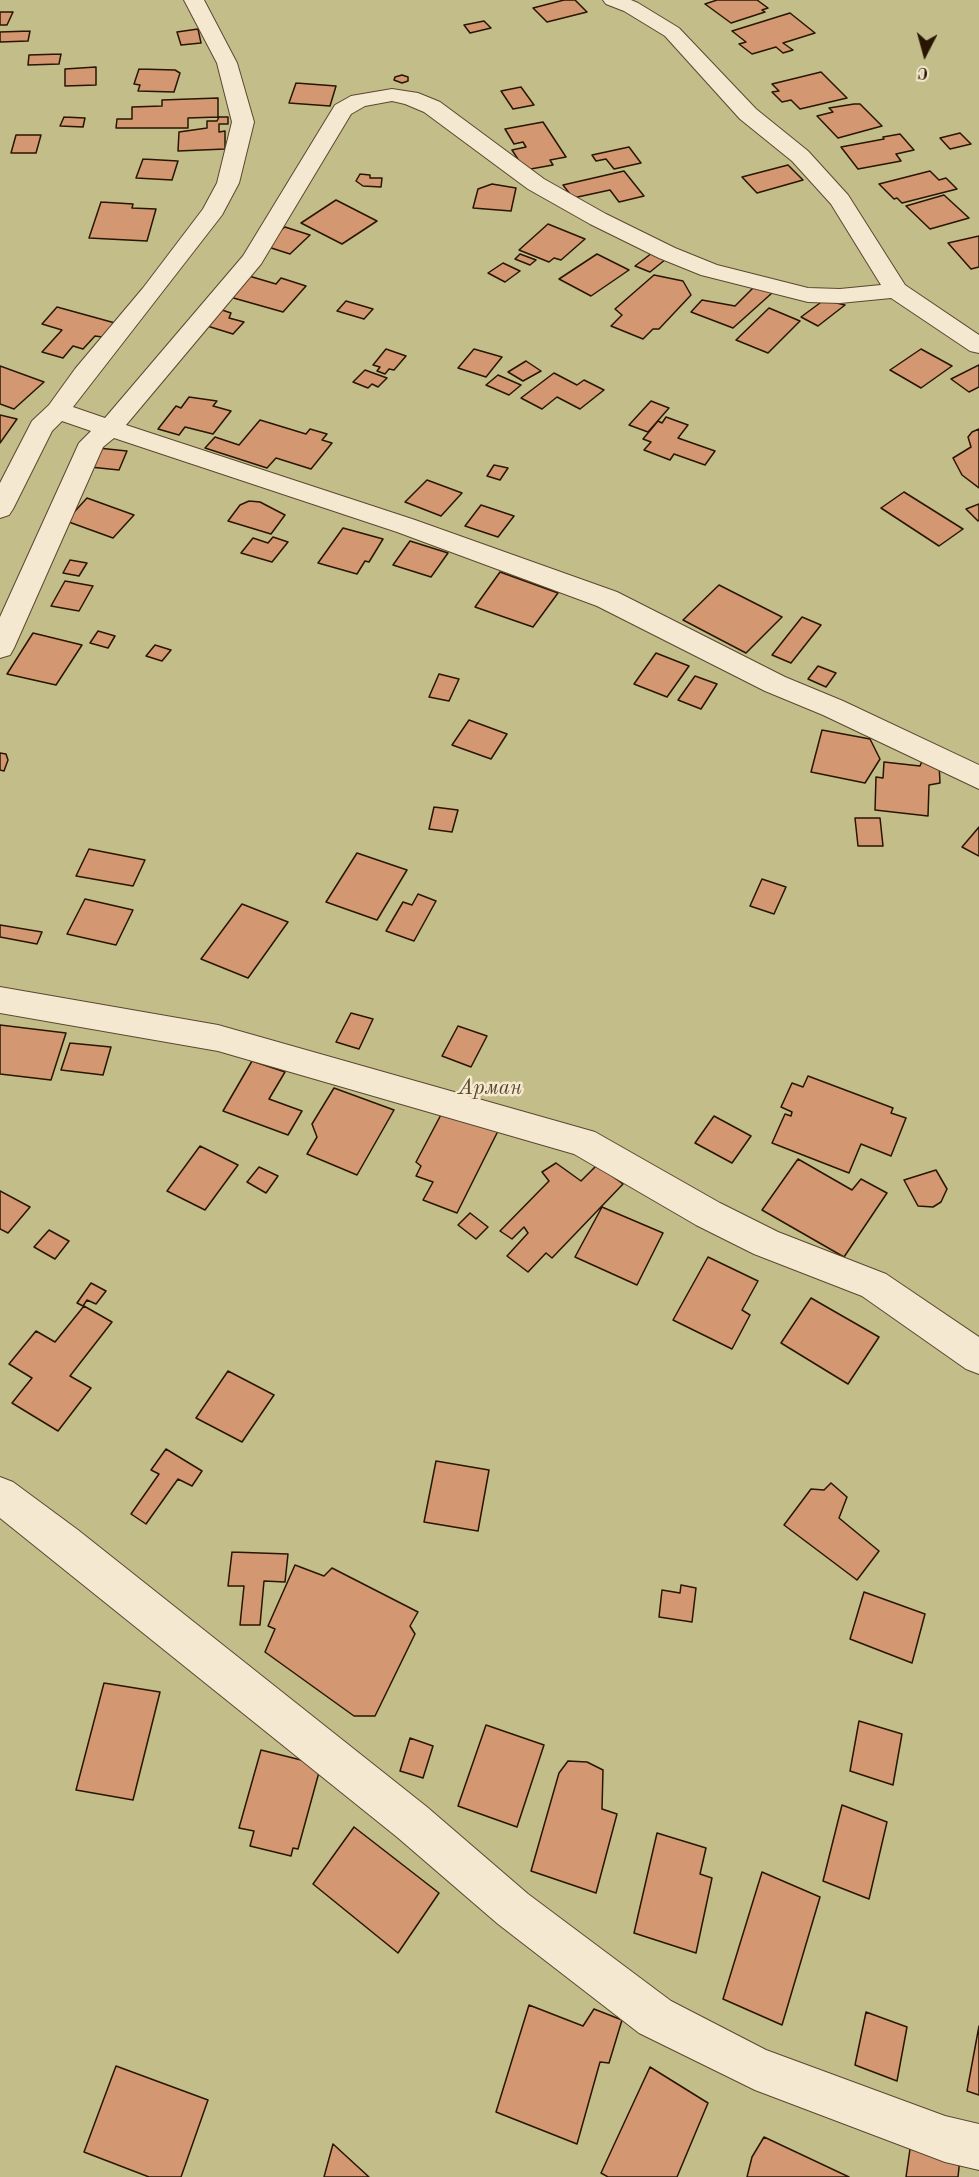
<!DOCTYPE html>
<meta charset="utf-8">
<style>
body{margin:0}
#map{position:relative;width:979px;height:2177px;overflow:hidden;background:#f0dbb7;font-family:"Old Standard TT",serif}
canvas{display:block}
.north{position:absolute;left:895px;top:24px;width:60px;height:60px;-webkit-text-stroke:4px #f5e8d0;paint-order:stroke;rotate:186deg;font-size:16px;font-weight:700;line-height:24px;text-align:center;color:#291602}
.north::after{content:'';display:block;margin:auto;width:21px;height:27px;background:#291602;clip-path:polygon(50% 0,100% 100%,50% 72%,0 100%)}
</style>
<div id="map">
<canvas width="979" height="2177"></canvas>
<div class="north">С</div>
</div>
<script>
const c = document.querySelector('canvas').getContext('2d');
c.lineJoin = 'round';
function fill(path, color) {
  c.fillStyle = color;
  c.fill(path, 'evenodd');
}
function poly(rows) {
  const path = new Path2D();
  for (const r of rows) {
    path.moveTo(r[0], r[1]);
    for (let i = 2; i < r.length; i += 2) path.lineTo(r[i], r[i + 1]);
  }
  return path;
}
function trace(path, color, width, dash) {
  c.strokeStyle = color;
  c.lineWidth = width;
  c.lineCap = dash ? 'butt' : 'round';
  c.setLineDash(dash || []);
  c.stroke(path);
}
function write(font, color, halo, rows, align = 'center') {
  c.font = font + ' "Old Standard TT",serif';
  c.lineWidth = 5;
  c.setLineDash([]);
  c.textBaseline = 'middle';
  c.strokeStyle = halo;
  c.fillStyle = color;
  for (const [text, x, y, turn = 0] of rows) {
    c.save();
    c.translate(x, y);
    c.rotate((+turn || 0) * Math.PI / 180);
    c.textAlign = isNaN(turn) ? turn : align;
    if (halo) c.strokeText(text, 0, 0);
    c.fillText(text, 0, 0);
    c.restore();
  }
}
const green = poly([
 [0,0,979,0,979,2177,0,2177]
]);
const building = poly([
 [564,0,575,0,587,12,547,22,533,8,564,0],
 [717,0,757,0,768,8,762,10,765,12,731,23,705,4,717,0],
 [0,12,13,12,7,25,0,25,0,12],
 [790,13,815,33,783,43,793,50,783,53,776,47,752,54,739,44,746,42,732,31,790,13],
 [484,21,491,28,470,33,464,25,484,21],
 [198,29,201,43,181,45,177,32,198,29],
 [30,31,28,41,0,42,0,32,30,31],
 [61,54,59,64,28,65,29,55,61,54],
 [96,67,96,85,65,86,65,69,96,67],
 [139,69,175,70,180,73,174,92,138,91,140,85,134,84,139,69],
 [821,72,847,98,800,109,791,100,782,102,772,92,779,91,772,84,821,72],
 [402,75,408,77,408,81,402,83,394,80,395,77,402,75],
 [296,83,336,86,330,106,289,103,296,83],
 [521,87,534,105,513,109,501,91,521,87],
 [218,98,218,117,188,118,188,128,116,128,117,119,132,119,132,107,162,106,162,100,218,98],
 [854,104,860,104,882,126,838,138,817,116,833,112,829,108,854,104],
 [64,117,85,118,83,127,60,126,64,117],
 [219,117,228,117,228,124,219,124,219,132,225,131,225,149,178,151,179,132,207,128,207,121,217,121,219,117],
 [543,122,566,157,550,160,553,165,525,170,512,150,526,147,523,142,514,144,505,129,543,122],
 [960,133,971,144,950,149,940,138,960,133],
 [900,134,914,150,896,154,901,161,858,169,841,147,884,139,883,137,900,134],
 [16,135,41,135,36,153,11,153,16,135],
 [629,147,641,163,614,169,606,159,596,161,592,155,629,147],
 [143,159,178,161,172,180,136,178,143,159],
 [788,165,803,180,757,193,742,177,788,165],
 [624,171,644,196,619,202,610,190,573,198,563,185,624,171],
 [930,171,939,180,946,178,957,189,902,203,897,198,894,199,879,184,930,171],
 [360,174,370,175,370,178,382,178,381,187,363,186,356,181,360,174],
 [492,184,516,188,511,211,473,208,478,189,492,184],
 [944,195,969,218,930,229,906,206,944,195],
 [336,200,377,221,342,244,301,223,336,200],
 [101,202,133,204,132,208,156,209,147,241,89,238,101,202],
 [548,224,585,239,561,260,554,258,549,262,519,250,548,224],
 [285,227,310,235,290,254,262,245,285,227],
 [979,236,979,267,971,269,948,243,979,236],
 [652,253,666,259,650,272,635,266,652,253],
 [520,254,536,260,530,265,515,259,520,254],
 [597,254,629,270,591,296,559,279,597,254],
 [503,263,520,271,505,282,488,273,503,263],
 [654,275,683,281,691,295,659,329,653,329,643,339,611,326,622,315,615,309,654,275],
 [249,276,276,284,281,278,306,286,283,312,230,297,249,276],
 [755,286,772,293,733,328,691,312,702,300,735,306,755,286],
 [824,300,845,305,818,326,801,317,824,300],
 [346,301,373,309,364,319,337,311,346,301],
 [57,307,115,323,102,337,95,336,83,349,73,346,63,358,42,352,62,330,42,324,57,307],
 [769,308,800,321,768,353,736,340,769,308],
 [219,309,231,313,229,318,244,322,233,334,204,325,219,309],
 [386,349,406,356,394,370,389,369,385,374,377,371,380,367,373,365,386,349],
 [474,349,502,357,486,377,458,368,474,349],
 [921,349,952,366,921,388,890,370,921,349],
 [526,361,541,371,523,381,508,372,526,361],
 [979,365,979,387,969,392,951,379,979,365],
 [0,366,44,382,14,409,0,404,0,366],
 [365,370,387,378,378,387,372,384,368,388,353,382,365,370],
 [554,373,577,385,584,380,604,390,580,409,557,397,542,409,521,398,554,373],
 [498,375,521,385,509,395,486,385,498,375],
 [189,397,217,401,213,406,231,411,213,434,185,427,179,435,158,429,176,406,181,408,189,397],
 [651,401,669,408,648,432,629,425,651,401],
 [0,415,17,419,0,443,0,415],
 [666,417,688,425,678,438,715,451,705,465,674,454,670,460,644,450,651,442,643,439,658,421,662,423,666,417],
 [260,420,306,434,310,429,327,434,322,440,332,443,311,469,276,458,267,468,205,448,215,437,239,445,260,420],
 [979,429,979,488,962,475,953,458,971,447,968,437,972,432,979,429],
 [98,448,127,451,119,470,90,467,98,448],
 [494,465,508,468,500,480,487,476,494,465],
 [427,480,462,493,441,516,405,502,427,480],
 [904,492,963,529,939,546,881,508,904,492],
 [87,498,134,515,113,538,66,521,87,498],
 [249,501,260,502,285,515,271,534,228,521,240,505,249,501],
 [979,504,979,520,978,521,966,509,979,504],
 [481,505,514,516,498,537,465,526,481,505],
 [343,528,383,539,369,562,365,561,357,574,318,563,343,528],
 [273,537,288,542,272,562,241,553,253,538,268,543,273,537],
 [410,541,448,553,431,577,393,565,410,541],
 [70,560,87,563,79,576,63,573,70,560],
 [500,572,558,593,533,627,475,607,500,572],
 [65,581,93,586,79,611,51,606,65,581],
 [719,585,782,617,746,653,683,620,719,585],
 [802,617,821,625,791,663,772,655,802,617],
 [98,631,115,636,108,648,90,643,98,631],
 [33,633,82,645,56,685,7,674,33,633],
 [155,645,171,650,162,661,146,656,155,645],
 [656,653,689,666,667,697,634,684,656,653],
 [818,666,836,673,826,687,808,679,818,666],
 [439,674,459,679,449,701,429,697,439,674],
 [695,676,717,684,701,709,678,700,695,676],
 [469,720,507,734,491,759,452,745,469,720],
 [822,730,870,739,880,759,865,783,811,772,822,730],
 [0,753,6,754,8,760,4,771,0,770,0,753],
 [922,761,939,763,940,783,929,785,928,816,875,810,876,777,883,778,884,762,920,766,922,761],
 [434,807,458,810,452,832,429,829,434,807],
 [855,818,880,818,883,846,858,846,855,818],
 [979,827,979,856,962,847,979,827],
 [89,849,145,860,133,886,76,876,89,849],
 [357,853,407,870,377,920,326,902,357,853],
 [762,879,786,887,774,914,750,906,762,879],
 [418,894,436,901,414,941,386,931,403,902,412,905,418,894],
 [85,899,133,910,116,945,67,934,85,899],
 [242,904,288,922,248,978,201,959,242,904],
 [0,925,42,932,37,944,0,937,0,925],
 [351,1013,373,1019,359,1049,336,1042,351,1013],
 [0,1025,66,1033,51,1080,0,1074,0,1025],
 [458,1026,487,1036,471,1067,442,1056,458,1026],
 [70,1043,111,1047,103,1075,61,1070,70,1043],
 [252,1061,285,1072,269,1099,302,1111,288,1135,223,1111,252,1061],
 [808,1076,893,1108,891,1113,906,1118,891,1156,861,1144,849,1173,772,1143,785,1114,791,1116,792,1112,781,1107,792,1083,803,1087,808,1076],
 [334,1088,394,1110,357,1175,307,1154,317,1137,312,1124,334,1088],
 [444,1109,499,1129,457,1213,423,1200,433,1182,416,1176,421,1166,416,1162,444,1109],
 [714,1116,751,1136,732,1163,695,1143,714,1116],
 [200,1146,238,1165,205,1210,167,1191,200,1146],
 [798,1159,852,1190,861,1179,887,1193,844,1257,762,1210,798,1159],
 [556,1163,581,1181,597,1165,623,1184,552,1258,546,1253,528,1272,507,1256,528,1233,524,1227,512,1239,500,1231,549,1181,542,1172,556,1163],
 [259,1167,278,1176,266,1193,247,1182,259,1167],
 [936,1170,947,1189,941,1202,933,1207,918,1206,904,1180,936,1170],
 [0,1191,30,1207,8,1233,0,1229,0,1191],
 [602,1207,663,1233,637,1285,575,1257,602,1207],
 [470,1213,488,1227,476,1239,458,1225,470,1213],
 [49,1230,69,1241,55,1259,34,1247,49,1230],
 [708,1257,758,1281,742,1310,750,1315,732,1349,673,1320,708,1257],
 [91,1283,106,1291,96,1304,87,1300,83,1306,77,1303,91,1283],
 [811,1298,879,1337,848,1384,781,1343,811,1298],
 [84,1306,112,1322,70,1376,91,1388,58,1431,12,1403,32,1378,9,1364,36,1331,55,1342,84,1306],
 [228,1371,274,1395,242,1442,196,1418,228,1371],
 [166,1449,202,1471,192,1486,178,1479,146,1524,131,1514,159,1474,151,1470,166,1449],
 [436,1461,489,1470,478,1531,424,1522,436,1461],
 [831,1483,847,1497,839,1518,879,1551,857,1580,784,1525,811,1489,824,1490,831,1483],
 [232,1552,288,1554,285,1582,264,1581,260,1625,240,1625,244,1586,228,1586,232,1552],
 [295,1565,324,1576,332,1568,418,1612,410,1626,415,1634,375,1716,354,1716,265,1652,275,1629,268,1626,295,1565],
 [681,1585,696,1588,692,1622,659,1617,662,1590,680,1593,681,1585],
 [864,1592,925,1614,912,1663,850,1639,864,1592],
 [104,1683,160,1692,133,1800,76,1790,104,1683],
 [859,1721,902,1734,893,1785,850,1771,859,1721],
 [486,1725,544,1745,517,1827,458,1806,486,1725],
 [410,1738,433,1746,423,1778,400,1771,410,1738],
 [261,1750,321,1765,298,1849,293,1848,291,1856,250,1846,254,1831,239,1828,261,1750],
 [568,1761,587,1762,603,1770,602,1809,617,1814,596,1893,531,1871,559,1773,568,1761],
 [842,1805,887,1822,869,1899,823,1881,842,1805],
 [354,1827,439,1893,398,1953,313,1884,354,1827],
 [657,1833,706,1848,700,1874,712,1878,696,1953,634,1933,657,1833],
 [762,1872,820,1897,782,2025,723,1999,762,1872],
 [529,2005,583,2026,594,2009,622,2020,609,2063,600,2062,577,2144,496,2112,529,2005],
 [866,2012,907,2027,897,2081,855,2065,866,2012],
 [979,2026,979,2095,967,2091,979,2026],
 [116,2066,208,2100,181,2177,149,2177,84,2152,116,2066],
 [650,2067,708,2103,677,2177,608,2177,601,2173,650,2067],
 [764,2137,849,2177,747,2177,752,2157,764,2137],
 [911,2142,960,2158,958,2177,906,2177,911,2142],
 [333,2144,369,2177,324,2177,333,2144]
]);
const minor = poly([
 [184,0,204,0,237,63,254,122,239,183,222,215,73,407,105,418,243,256,335,105,351,96,392,89,418,93,440,102,544,179,606,214,675,248,717,265,808,288,840,289,881,285,831,204,792,161,740,119,665,36,624,11,606,4,603,0,631,0,638,3,679,28,756,109,808,151,848,195,905,285,979,335,979,353,970,351,891,298,840,303,808,302,701,275,659,258,590,224,528,189,424,112,405,104,392,101,365,106,351,114,261,264,126,425,415,520,617,592,785,677,843,701,979,765,979,789,823,715,765,691,597,606,397,532,114,438,103,447,14,648,10,655,0,658,0,617,79,443,91,431,62,421,52,431,13,509,9,515,0,518,0,483,32,421,49,405,75,369,143,288,203,209,217,183,232,122,217,63,184,0],
 [0,987,218,1025,595,1132,720,1203,778,1232,886,1274,979,1337,979,1374,966,1369,862,1296,754,1254,696,1225,574,1154,218,1051,0,1013,0,987],
 [0,1477,13,1482,78,1530,427,1807,528,1894,671,2001,766,2050,945,2116,979,2124,979,2170,945,2162,755,2090,639,2033,498,1924,397,1837,0,1518,0,1477]
]);
const parkNames = [
 ["Арман",490,1088]
];
fill(green, '#c2bd89');
fill(building, '#d39871');
trace(building, '#291602', 1.5);
trace(minor, '#5b472f', 2);
fill(minor, '#f5e8d0');
write('italic 21px', '#57482a', '#f5e8d0', parkNames);
</script>
